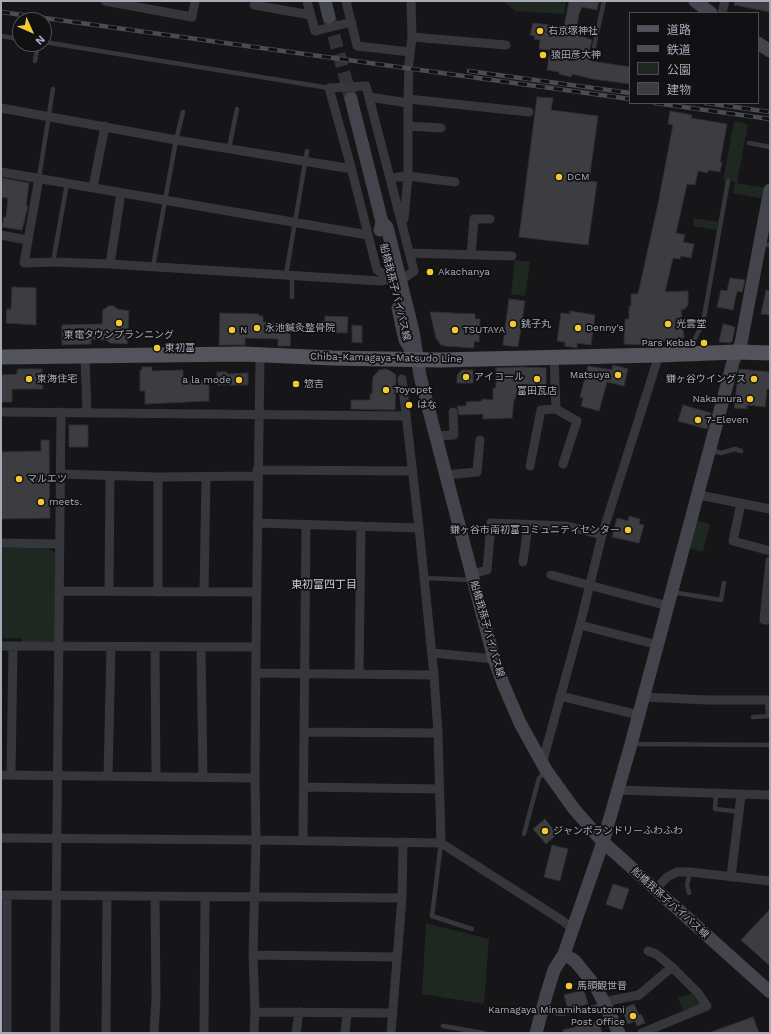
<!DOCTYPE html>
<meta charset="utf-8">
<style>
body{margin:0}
#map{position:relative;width:771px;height:1034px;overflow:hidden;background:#161517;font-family:"Work Sans","Noto Sans JP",sans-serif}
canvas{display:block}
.frame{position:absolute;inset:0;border:2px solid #a7aab7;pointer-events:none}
.legend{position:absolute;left:629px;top:12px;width:130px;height:92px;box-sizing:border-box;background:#111012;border:1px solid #4d4e54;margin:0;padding:5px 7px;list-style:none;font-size:12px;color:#a7aab7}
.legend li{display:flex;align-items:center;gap:8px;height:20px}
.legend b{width:20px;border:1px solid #4d4e54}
.north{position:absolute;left:12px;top:12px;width:40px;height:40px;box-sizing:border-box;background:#111012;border:1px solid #4d4e54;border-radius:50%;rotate:135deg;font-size:11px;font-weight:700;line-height:16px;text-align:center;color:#a7aab7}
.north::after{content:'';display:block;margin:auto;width:14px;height:18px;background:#f3ca32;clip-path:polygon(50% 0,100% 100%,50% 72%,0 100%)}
</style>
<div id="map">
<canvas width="771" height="1034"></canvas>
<div class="frame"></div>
<ul class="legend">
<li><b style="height:5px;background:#52535b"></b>道路</li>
<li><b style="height:5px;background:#4b4c53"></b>鉄道</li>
<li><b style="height:11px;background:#1f2721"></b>公園</li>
<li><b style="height:11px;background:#3d3d41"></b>建物</li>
</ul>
<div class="north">N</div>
</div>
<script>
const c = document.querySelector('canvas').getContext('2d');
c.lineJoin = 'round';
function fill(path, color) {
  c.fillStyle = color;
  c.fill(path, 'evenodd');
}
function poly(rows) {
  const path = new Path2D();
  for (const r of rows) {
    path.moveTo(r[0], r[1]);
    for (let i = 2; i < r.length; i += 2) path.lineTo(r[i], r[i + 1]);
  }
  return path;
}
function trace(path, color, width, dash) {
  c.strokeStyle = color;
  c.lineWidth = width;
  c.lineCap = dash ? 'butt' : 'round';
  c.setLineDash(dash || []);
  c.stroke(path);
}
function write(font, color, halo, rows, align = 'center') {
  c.font = font + ' "Work Sans","Noto Sans JP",sans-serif';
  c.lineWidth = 3.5;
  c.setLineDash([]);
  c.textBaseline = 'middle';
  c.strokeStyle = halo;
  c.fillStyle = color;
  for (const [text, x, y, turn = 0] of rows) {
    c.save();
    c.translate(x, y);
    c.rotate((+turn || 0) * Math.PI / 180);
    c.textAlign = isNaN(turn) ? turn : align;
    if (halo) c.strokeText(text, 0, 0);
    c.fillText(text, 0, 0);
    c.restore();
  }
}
const green = poly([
 [503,1,566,1,564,14,515,11],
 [734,121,748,124,737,183,766,188,764,199,733,193,735,182,723,180],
 [694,218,718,222,717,230,693,226],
 [515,260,530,262,525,296,511,294],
 [695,520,710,524,703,552,688,548],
 [1,548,47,548,53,551,57,557,55,639,52,643,22,642,22,638,1,638],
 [426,923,489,939,484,1004,422,994],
 [693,993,701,1004,683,1011,678,998]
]);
const building = poly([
 [569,1,599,1,597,10,582,7,579,14,576,34,592,40,587,59,591,60,591,61,630,67,630,84,593,79,572,74,571,77,559,74,559,72,547,70,550,50,539,49,540,40,534,39,535,36,530,35,533,23,564,27,569,1],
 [735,1,770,1,770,12,734,5,735,1],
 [537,97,553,98,551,110,598,116,589,181,597,182,588,245,519,237,537,97],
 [670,111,692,115,691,118,727,124,720,162,722,162,720,172,708,170,708,173,698,171,695,185,687,184,676,233,685,235,683,242,694,244,691,258,681,256,680,259,673,258,665,292,688,291,688,306,686,307,685,309,681,310,682,322,685,324,683,328,684,338,673,339,670,341,662,341,658,339,649,340,648,345,624,344,625,319,629,319,629,306,631,306,631,294,638,294,658,204,673,125,668,124,670,111],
 [2,178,29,183,26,206,28,206,22,230,2,227,4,217,6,217,8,198,1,197,2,178],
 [730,278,745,280,742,292,737,291,733,310,717,307,721,290,727,291,730,278],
 [12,287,36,288,36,325,6,323,7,309,11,309,12,287],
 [766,290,770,291,770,315,761,314,766,290],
 [509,299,525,301,518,347,503,345,509,299],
 [108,306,114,306,117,309,129,311,127,344,110,343,106,340,91,339,91,344,62,345,62,325,102,324,103,309,105,309,108,306],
 [570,311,595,315,591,345,577,343,577,348,565,346,565,342,557,341,561,313,570,314,570,311],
 [430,312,475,314,475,319,480,319,479,342,474,341,474,348,446,346,441,345,436,338,430,312],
 [220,313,259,314,259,316,263,316,263,322,291,323,290,346,278,346,278,339,245,338,245,345,219,345,220,313],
 [325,316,348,317,347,333,321,332,321,321,325,321,325,316],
 [723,324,735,327,732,342,731,341,730,343,719,342,723,324],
 [352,325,362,326,362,343,352,342,352,325],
 [613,365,628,369,624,386,607,382,599,411,581,406,583,398,580,397,588,366,612,370,613,365],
 [142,367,152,367,152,371,183,370,183,381,209,381,209,401,145,404,145,391,140,391,140,370,142,370,142,367],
 [521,367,546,368,546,389,518,388,515,399,514,399,512,418,483,419,483,414,459,415,457,406,466,406,466,402,482,401,482,399,493,400,493,388,496,388,496,368,521,367],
 [19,369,42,369,43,389,12,389,12,402,1,402,1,375,17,374,17,370,19,369],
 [385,369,389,370,396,375,395,410,351,409,351,400,370,400,370,394,372,394,373,377,379,370,385,369],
 [739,369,770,372,770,389,767,389,765,407,747,405,747,409,734,408,739,369],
 [462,370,473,370,473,383,457,383,457,375,462,370],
 [217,372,227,372,227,374,248,373,248,385,217,385,217,372],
 [683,405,711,413,707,429,678,421,683,405],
 [69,425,88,425,88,447,69,447,69,425],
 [41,440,49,440,50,518,1,519,1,452,41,451,41,440],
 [629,516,640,519,639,524,644,525,639,543,612,537,617,518,628,521,629,516],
 [545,819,557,834,546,844,533,829,545,819],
 [552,845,568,849,560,881,544,877,552,845],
 [613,884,629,889,622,910,606,904,613,884],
 [770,909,770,966,741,940,770,909],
 [584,990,588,1004,568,1009,564,995,584,990],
 [634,1004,639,1015,641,1014,645,1023,637,1026,635,1021,628,1024,622,1009,634,1004],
 [753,1017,759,1033,712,1033,711,1032,753,1017],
 [599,1021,602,1033,564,1033,563,1030,599,1021]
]);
const secondaryTunnel = poly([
 [329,17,351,99]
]);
const lane = poly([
 [1,36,20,39],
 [44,42,329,88],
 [594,47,604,1],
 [35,61,38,44],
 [749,143,770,147],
 [229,148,237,109],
 [39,178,53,89],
 [761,244,770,245],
 [53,262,67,184],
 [153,267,176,140,183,112],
 [286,275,307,151],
 [292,297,292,276],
 [689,350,703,323,728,181],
 [710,450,721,453,735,449,741,451],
 [424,578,472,580],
 [672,592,721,600,724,583],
 [767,700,768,716],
 [753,717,770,716],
 [632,744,770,745],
 [716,794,715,809,734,811],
 [524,834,539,778,545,772],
 [441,843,432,916,472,929],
 [689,893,687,885,690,872],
 [544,1011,561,1014,603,1005],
 [443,1026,484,1033]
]);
const street = poly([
 [105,1,192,17,195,1],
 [307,1,315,31,352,22],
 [346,1,357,46,410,52],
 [411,1,412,37,506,45],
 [254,5,311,15],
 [722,13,725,1],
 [369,97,408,103],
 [408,99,529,112],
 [1,108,176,140,346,168,351,167],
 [408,126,441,128],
 [1,172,368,235],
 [39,178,24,263,53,262,110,264,380,281,392,279],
 [390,178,408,176,455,182],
 [93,187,105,126],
 [404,219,408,176,408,99,409,62,412,37],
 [1,235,27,240],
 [409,253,512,256],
 [471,255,474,219,490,219],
 [110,264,121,193],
 [392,279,377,270,351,167,329,88,366,86,414,271,400,281],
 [85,356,87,412],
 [554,357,556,409,577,421,563,464],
 [402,379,419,528,434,675,438,733,441,843,563,921,572,929],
 [1,412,406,416],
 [437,436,454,435,453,412],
 [530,466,541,410,556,409],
 [257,470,412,471],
 [60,474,158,477,257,476],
 [446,475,477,472,480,440],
 [699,495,770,509],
 [741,503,733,541,770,551],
 [257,523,419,528],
 [1,543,60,544],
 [770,561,764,620,770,620],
 [523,562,528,525],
 [472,574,487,570,491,523,567,526,602,535],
 [551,575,668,606],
 [59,591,256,592],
 [109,591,110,476],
 [158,592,158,477],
 [204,592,206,477],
 [580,625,658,645],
 [1,646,256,647],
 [155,648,156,777],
 [201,648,203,777],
 [432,653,494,659],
 [256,673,434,675],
 [359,674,361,526],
 [560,696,639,715],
 [643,697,707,700,770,700],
 [304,732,438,733],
 [542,764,580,625,602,535,659,355],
 [1,775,255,778],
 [11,775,13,647],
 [108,776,111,647],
 [304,787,440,789],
 [618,790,770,795],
 [1,838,256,840,441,843],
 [303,840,306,525],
 [731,877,741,795],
 [655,890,667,877,677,872,690,872,770,881],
 [1,895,402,898],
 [648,951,656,954,672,967],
 [253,955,397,957],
 [603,1002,639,995,672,967,698,993,707,1006,642,1033],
 [255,1012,392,1013],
 [7,1033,7,895],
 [55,1033,61,412],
 [106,1033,107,896],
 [154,1033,156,999,155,896],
 [204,1033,205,897],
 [254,1033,255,1012,253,955,256,840,255,778,256,647,260,355],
 [296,1033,299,1012],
 [345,1033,347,1013],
 [391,1033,402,898,403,842]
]);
const secondary = poly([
 [325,1,329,17],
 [695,1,711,13],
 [758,43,770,51],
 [351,99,382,222,380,230],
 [382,222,387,227,413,331,420,376,494,659,504,686,520,723,546,770,574,809,603,842,770,992],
 [398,308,405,340,414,355],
 [564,954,575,961,588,977,597,989,619,1033],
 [536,1033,546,996,554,970,564,954,603,842,631,744,733,362,741,343,770,190]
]);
const primary = poly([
 [1,357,243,354,333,358,439,360,659,355,737,352,770,353]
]);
const rail = poly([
 [1,12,630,99],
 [469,71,630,93],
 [655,103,770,119],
 [706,103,770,112]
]);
const markers = [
 [540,31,4,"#f3ca32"],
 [543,55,4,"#f3ca32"],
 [559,177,4,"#f3ca32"],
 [430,272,4,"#f3ca32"],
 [119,323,4,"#f3ca32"],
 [513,324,4,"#f3ca32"],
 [668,324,4,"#f3ca32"],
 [257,328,4,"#f3ca32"],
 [578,328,4,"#f3ca32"],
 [232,330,4,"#f3ca32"],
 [455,330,4,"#f3ca32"],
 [704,343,4,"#f3ca32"],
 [157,348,4,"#f3ca32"],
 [618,375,4,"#f3ca32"],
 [466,377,4,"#f3ca32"],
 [29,379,4,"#f3ca32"],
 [537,379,4,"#f3ca32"],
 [754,379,4,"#f3ca32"],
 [239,380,4,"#f3ca32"],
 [296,384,4,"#f3ca32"],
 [386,390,4,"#f3ca32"],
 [750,399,4,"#f3ca32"],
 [409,405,4,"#f3ca32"],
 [698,420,4,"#f3ca32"],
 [19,479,4,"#f3ca32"],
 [41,502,4,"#f3ca32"],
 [628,530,4,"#f3ca32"],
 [545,831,4,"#f3ca32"],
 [569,986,4,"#f3ca32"],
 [633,1016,4,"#f3ca32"]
];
const poiNames = [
 ["右京塚神社",548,31],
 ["猿田彦大神",551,55],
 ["DCM",567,177],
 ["Akachanya",438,272],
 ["銚子丸",521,324],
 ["光雲堂",676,324],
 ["永池鍼灸整骨院",265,328],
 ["Denny's",586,328],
 ["N",240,330],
 ["TSUTAYA",463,330],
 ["東電タウンプランニング",119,335,"center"],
 ["Pars Kebab",696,343,"right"],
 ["東初富",165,348],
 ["Matsuya",610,375,"right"],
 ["アイコール",474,377],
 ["東海住宅",37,379],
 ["鎌ヶ谷ウイングス",746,379,"right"],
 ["a la mode",231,380,"right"],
 ["惣吉",304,384],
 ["Toyopet",394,390],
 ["富田瓦店",537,391,"center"],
 ["Nakamura",742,399,"right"],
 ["はな",417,405],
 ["7-Eleven",706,420],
 ["マルエツ",27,479],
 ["meets.",49,502],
 ["鎌ヶ谷市南初富コミュニティセンター",620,530,"right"],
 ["ジャンボランドリーふわふわ",553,831],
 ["馬頭観世音",577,986],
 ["Kamagaya Minamihatsutomi",625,1010,"right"],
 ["Post Office",625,1022,"right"]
];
const streetNames = [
 ["船橋我孫子バイパス線",395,292,76],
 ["Chiba-Kamagaya-Matsudo Line",386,358,1],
 ["船橋我孫子バイパス線",487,629,74],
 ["船橋我孫子バイパス線",670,903,42]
];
const neighbourhoodNames = [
 ["東初富四丁目",324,585]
];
fill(green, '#1f2721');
fill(building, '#3d3d41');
trace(building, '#302f33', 1);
trace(secondaryTunnel, '#333337', 13, [13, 6]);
trace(lane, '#36373c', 4.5);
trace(street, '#36373c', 9);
trace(secondary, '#44454c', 13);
trace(primary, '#52535b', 15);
trace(rail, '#4b4c53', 4.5);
trace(rail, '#111012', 3, [9]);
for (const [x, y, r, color] of markers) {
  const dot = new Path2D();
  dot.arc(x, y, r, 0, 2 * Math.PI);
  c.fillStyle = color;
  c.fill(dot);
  trace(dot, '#111012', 1.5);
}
write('10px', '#a7aab7', '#111012', poiNames, 'left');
write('10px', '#a7aab7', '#111012', streetNames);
write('11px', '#c8cad3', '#111012', neighbourhoodNames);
</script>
